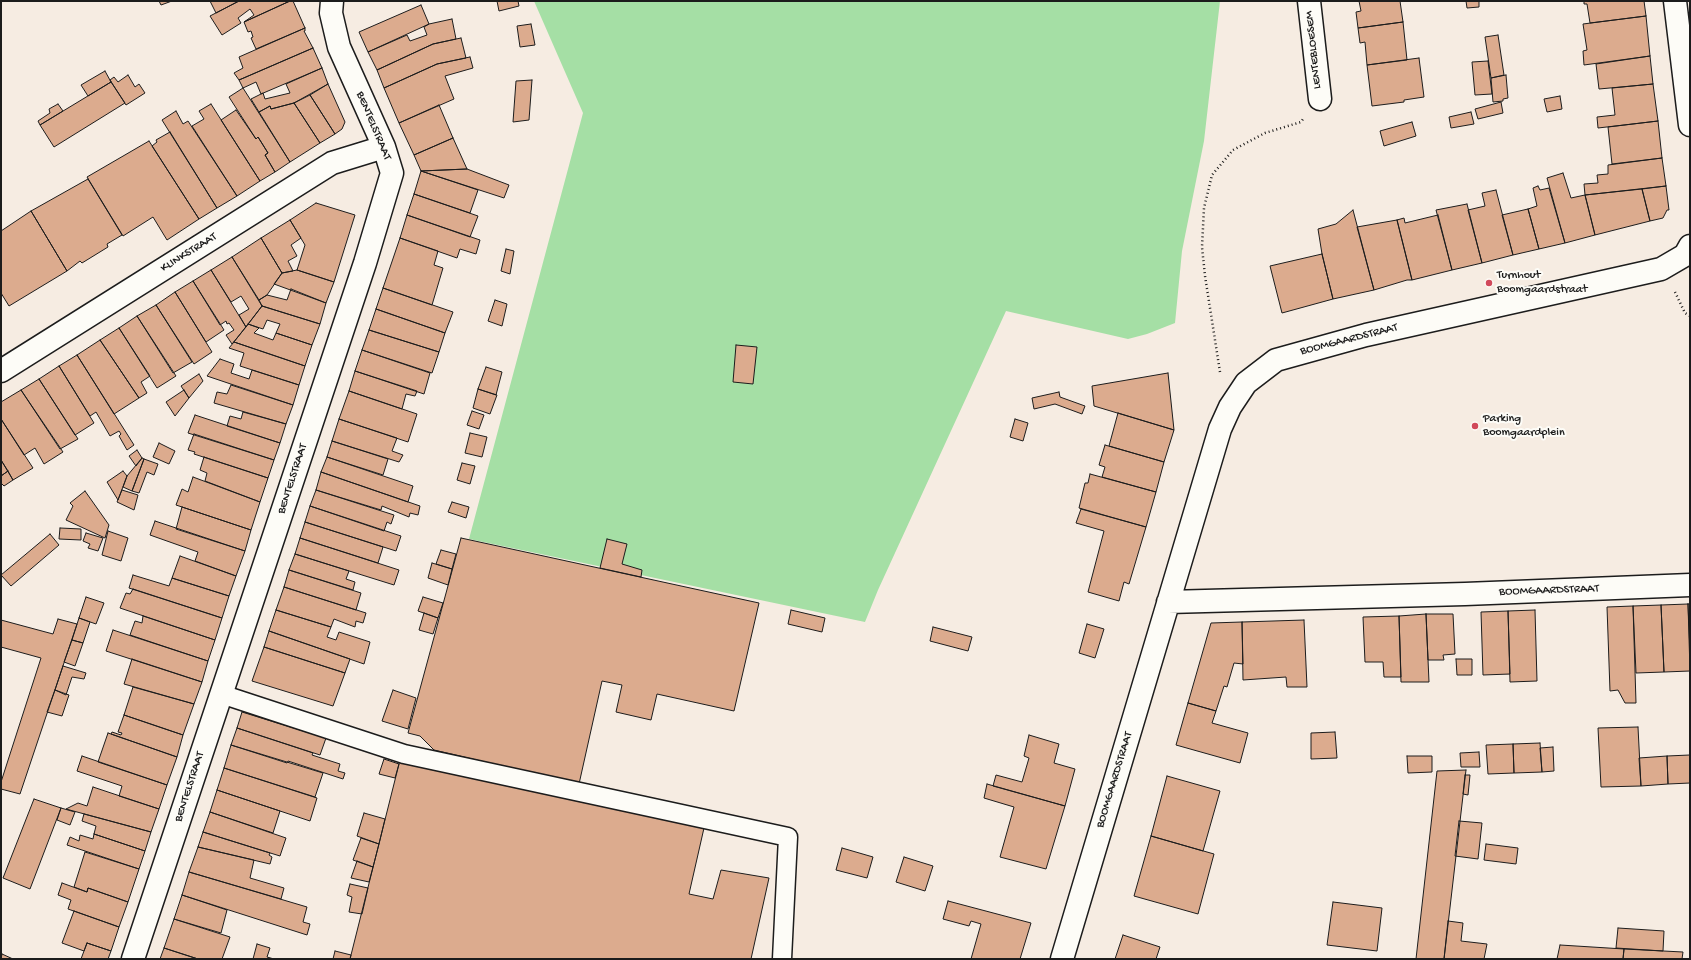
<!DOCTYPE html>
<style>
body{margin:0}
#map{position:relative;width:1691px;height:960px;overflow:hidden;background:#f6ece2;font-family:"Gochi Hand",sans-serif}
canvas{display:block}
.frame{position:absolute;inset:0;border:2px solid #1c1c1c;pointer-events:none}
</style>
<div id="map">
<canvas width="1691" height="960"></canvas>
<div class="frame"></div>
</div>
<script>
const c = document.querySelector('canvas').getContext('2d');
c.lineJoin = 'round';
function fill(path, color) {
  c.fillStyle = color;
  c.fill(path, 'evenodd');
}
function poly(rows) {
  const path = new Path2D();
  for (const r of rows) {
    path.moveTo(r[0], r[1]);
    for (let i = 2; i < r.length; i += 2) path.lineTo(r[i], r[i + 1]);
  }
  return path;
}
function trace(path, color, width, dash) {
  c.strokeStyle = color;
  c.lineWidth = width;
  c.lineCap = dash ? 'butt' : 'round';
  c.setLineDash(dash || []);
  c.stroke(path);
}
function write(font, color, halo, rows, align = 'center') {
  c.font = font + ' "Gochi Hand",sans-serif';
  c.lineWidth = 4;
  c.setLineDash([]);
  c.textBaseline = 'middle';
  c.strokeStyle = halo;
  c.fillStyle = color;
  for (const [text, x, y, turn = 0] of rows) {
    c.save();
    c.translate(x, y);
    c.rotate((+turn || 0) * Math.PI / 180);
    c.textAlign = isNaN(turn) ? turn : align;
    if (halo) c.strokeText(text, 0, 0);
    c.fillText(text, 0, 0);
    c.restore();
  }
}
const green = poly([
 [534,1,1220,1,1204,141,1182,251,1175,323,1147,334,1128,339,1006,311,878,590,865,622,469,539,583,113]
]);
const building = poly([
 [159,1,172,1,161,5,159,1],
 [210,1,239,1,216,13,210,1],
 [239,1,290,1,244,22,254,15,250,9,238,18,241,23,222,35,210,16,239,1],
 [290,1,293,1,305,28,256,49,251,38,253,37,251,31,248,32,244,22,290,1],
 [497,1,518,1,519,6,499,11,497,1],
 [1359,1,1400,1,1403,22,1358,28,1356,12,1361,11,1359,1],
 [1466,1,1479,1,1479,7,1467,8,1466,1],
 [1584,1,1644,1,1646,16,1590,23,1587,4,1584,4,1584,1],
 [421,5,429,24,368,52,359,32,421,5],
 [1646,16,1650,56,1584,65,1583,51,1587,50,1583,24,1646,16],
 [452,19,456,39,433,44,377,70,368,52,407,35,410,41,427,35,424,27,429,24,452,19],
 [1403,22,1407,60,1367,65,1365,42,1360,43,1358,28,1403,22],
 [531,24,535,45,520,47,517,26,531,24],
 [305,28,305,31,304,31,313,48,239,80,234,73,243,68,239,57,305,28],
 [1498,35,1504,75,1491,78,1485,37,1498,35],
 [461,38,466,58,437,64,384,88,377,70,433,44,461,38],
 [313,48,322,68,261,94,256,82,243,88,239,80,313,48],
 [1650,56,1653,84,1599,89,1596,64,1650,56],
 [470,57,473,68,445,76,454,99,399,123,384,88,437,64,470,57],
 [1419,58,1424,97,1404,100,1404,102,1372,106,1367,65,1419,58],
 [1488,61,1492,94,1475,95,1472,62,1488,61],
 [322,68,328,84,294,103,271,109,270,106,259,112,251,99,263,93,265,99,290,93,286,84,322,68],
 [105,71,111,82,88,96,81,85,105,71],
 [128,75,135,87,139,84,145,93,126,105,110,80,114,77,118,82,128,75],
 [1506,75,1508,98,1503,99,1503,101,1493,102,1491,78,1506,75],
 [532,80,529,120,513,122,516,81,532,80],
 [111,82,125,103,54,147,40,125,111,82],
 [328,84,345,122,342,129,335,134,310,95,328,84],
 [1653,84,1658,121,1598,128,1597,117,1615,115,1612,88,1653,84],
 [243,88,290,162,275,172,265,155,268,153,258,137,256,139,229,97,243,88],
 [310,95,335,134,320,143,294,103,310,95],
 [1560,96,1562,109,1547,112,1544,99,1560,96],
 [1501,102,1503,113,1478,119,1475,109,1501,102],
 [294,103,320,143,290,162,259,112,270,106,271,109,294,103],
 [58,104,63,111,40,125,38,121,50,113,49,109,58,104],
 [211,104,260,181,237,196,192,126,204,119,199,111,211,104],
 [439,105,453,138,414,155,399,123,439,105],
 [236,110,256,139,258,137,268,153,265,155,275,172,260,181,221,120,236,110],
 [176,111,183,124,188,121,237,196,217,208,162,120,176,111],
 [1471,112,1474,124,1451,128,1449,117,1471,112],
 [1658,121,1662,158,1612,164,1608,127,1658,121],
 [1412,122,1416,136,1384,146,1380,131,1412,122],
 [170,132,217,208,199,219,152,146,157,142,156,140,170,132],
 [453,138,467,169,421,171,414,155,453,138],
 [149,141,199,219,167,240,153,217,123,236,87,177,149,141],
 [1662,158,1666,186,1585,195,1584,184,1598,183,1597,175,1608,174,1608,165,1662,158],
 [467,169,509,185,504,198,421,171,467,169],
 [421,171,478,190,470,213,414,194,421,171],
 [1563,173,1571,198,1585,195,1595,235,1565,243,1547,178,1563,173],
 [88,179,122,235,107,244,108,247,82,263,80,261,67,271,31,211,88,179],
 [1538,186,1540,190,1549,188,1565,243,1539,249,1528,209,1537,206,1533,188,1538,186],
 [1666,186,1669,210,1667,210,1663,218,1650,221,1642,189,1666,186],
 [1642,189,1650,221,1595,235,1585,195,1642,189],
 [1496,190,1513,255,1482,263,1468,210,1485,206,1482,193,1496,190],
 [414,194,478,216,470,237,407,215,414,194],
 [316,203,355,215,334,282,297,270,305,245,290,220,316,203],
 [1467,204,1482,263,1452,270,1436,210,1467,204],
 [1528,209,1539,249,1513,255,1502,215,1528,209],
 [1353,210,1374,290,1333,299,1322,254,1318,229,1336,224,1353,210],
 [31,211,67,271,9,306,1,293,1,231,31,211],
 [407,215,480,240,476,254,460,249,457,258,400,238,407,215],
 [1438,215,1452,270,1412,280,1397,220,1404,218,1405,223,1438,215],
 [290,220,301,238,291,245,297,256,288,261,293,271,282,273,261,238,290,220],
 [1397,220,1412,280,1407,280,1374,290,1357,227,1397,220],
 [261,238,282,273,267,295,259,300,232,257,261,238],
 [400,238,438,251,434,265,443,268,432,305,383,288,400,238],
 [506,249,514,251,510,274,501,271,506,249],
 [1322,254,1333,299,1282,313,1270,266,1322,254],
 [232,257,262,306,246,327,239,315,249,309,241,296,231,302,211,270,232,257],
 [211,270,246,327,232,344,226,335,234,330,229,323,227,324,226,321,220,325,193,281,211,270],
 [297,270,334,282,326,303,274,284,282,273,297,270],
 [193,281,224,330,206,342,175,292,193,281],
 [383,288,453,312,445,333,376,309,383,288],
 [291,289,326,303,320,324,262,306,259,300,267,295,287,300,291,289],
 [175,292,212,352,194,364,156,305,175,292],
 [495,300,507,304,502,326,488,321,495,300],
 [156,305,192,362,173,373,137,316,156,305],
 [262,306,320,324,312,345,276,333,280,324,267,320,263,329,248,324,262,306],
 [376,309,445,333,439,352,369,330,376,309],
 [137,316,176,376,157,388,119,328,137,316],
 [248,324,259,328,254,333,273,340,276,333,312,345,305,366,234,342,248,324],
 [119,328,150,376,141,382,147,393,139,398,100,340,119,328],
 [369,330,439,352,432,373,362,350,369,330],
 [100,340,139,398,114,414,77,355,100,340],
 [234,342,305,366,299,385,240,366,244,353,229,348,234,342],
 [736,345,757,347,753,384,733,382,736,345],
 [362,350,430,373,424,394,355,371,362,350],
 [77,355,134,445,127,450,119,436,121,434,119,431,110,436,96,412,90,416,59,366,77,355],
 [220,359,234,364,231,373,249,379,252,370,299,385,293,405,207,376,220,359],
 [59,366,94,423,75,435,39,379,59,366],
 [486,367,502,372,496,395,478,389,486,367],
 [355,371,417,391,415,396,406,394,402,409,349,391,355,371],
 [1168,373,1174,430,1094,406,1092,386,1168,373],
 [199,374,203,381,189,398,181,386,199,374],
 [39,379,78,439,60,449,21,390,39,379],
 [231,385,293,405,286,424,214,403,217,392,227,394,231,385],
 [478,389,497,395,490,414,473,408,478,389],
 [21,390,63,452,44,464,35,448,24,455,1,419,1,402,21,390],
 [184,390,189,398,175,416,166,402,184,390],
 [349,391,417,414,408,442,339,419,349,391],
 [1059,392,1060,397,1085,406,1082,414,1055,404,1034,409,1032,398,1059,392],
 [472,411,484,415,479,429,467,425,472,411],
 [243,412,286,424,280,443,227,426,230,416,241,419,243,412],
 [1118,413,1174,430,1164,462,1109,446,1118,413],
 [195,415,280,443,274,460,188,433,195,415],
 [1,419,33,468,13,480,1,460,1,419],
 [339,419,397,438,392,451,403,455,399,462,332,441,339,419],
 [1015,419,1028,423,1023,441,1010,437,1015,419],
 [470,433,487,437,482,457,465,453,470,433],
 [194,434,274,460,268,478,194,454,195,452,188,450,194,434],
 [332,441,388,459,383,475,327,457,332,441],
 [159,443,175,451,169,464,153,457,159,443],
 [1105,445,1164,462,1156,492,1102,477,1105,467,1099,465,1105,445],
 [137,450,142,458,136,466,129,456,137,450],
 [204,457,268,478,260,502,205,481,207,473,200,470,204,457],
 [327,457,413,486,408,502,321,472,327,457],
 [142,458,144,459,132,491,123,487,127,476,142,458],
 [144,459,158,464,154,475,147,472,139,493,132,491,144,459],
 [1,460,8,471,1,476,1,460],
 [462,463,475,466,470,484,457,480,462,463],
 [8,471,13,480,4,486,1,483,1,476,8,471],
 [123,471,127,476,118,500,107,482,123,471],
 [321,472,420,506,418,515,410,513,409,517,382,506,381,510,316,490,321,472],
 [1090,474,1156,492,1146,527,1079,508,1085,483,1088,483,1090,474],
 [193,477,260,502,251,530,176,505,182,489,188,492,193,477],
 [122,490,138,495,134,510,117,502,122,490],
 [316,490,394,515,391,524,387,522,384,531,310,506,316,490],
 [85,491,109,525,105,538,66,520,73,506,70,503,85,491],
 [452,502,469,507,466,518,448,512,452,502],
 [310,506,401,536,396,551,305,522,310,506],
 [182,507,251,530,245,551,176,529,182,507],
 [1081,509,1146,527,1129,584,1124,582,1119,601,1088,592,1104,531,1076,523,1081,509],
 [155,521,245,551,236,576,195,561,198,552,150,535,155,521],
 [305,522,383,547,378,563,300,538,305,522],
 [60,528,81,529,81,540,59,539,60,528],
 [108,531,128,538,121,561,102,555,108,531],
 [86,533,103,538,98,551,88,548,90,544,83,541,86,533],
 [50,534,59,545,11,586,1,575,50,534],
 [300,538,399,570,394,585,295,554,300,538],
 [461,538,759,603,734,711,657,694,651,720,616,712,622,685,602,681,579,784,434,750,420,736,408,733,461,538],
 [607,539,627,544,622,564,642,570,641,577,600,568,607,539],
 [441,550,456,554,452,569,436,564,441,550],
 [295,554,349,571,346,579,355,582,353,590,289,570,295,554],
 [180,556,236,576,229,596,172,578,180,556],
 [432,563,452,569,448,585,428,578,432,563],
 [289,570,361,593,356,610,284,587,289,570],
 [133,575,169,586,172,578,229,596,222,618,129,588,133,575],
 [284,587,366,613,363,623,356,621,355,627,334,619,331,627,276,610,284,587],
 [133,589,222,618,215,640,120,608,126,593,130,594,133,589],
 [86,597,104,603,96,624,79,618,86,597],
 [423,597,443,603,438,618,418,611,423,597],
 [1688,604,1690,671,1664,672,1661,605,1688,604],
 [1688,604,1690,604,1690,652,1688,604],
 [1661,605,1664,672,1636,673,1633,606,1661,605],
 [1633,606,1636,703,1625,703,1618,690,1610,691,1607,607,1633,606],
 [276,610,331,627,327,637,336,640,339,632,370,642,364,664,269,631,276,610],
 [791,610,825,618,822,632,788,624,791,610],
 [1535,610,1537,681,1510,682,1508,611,1535,610],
 [1508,611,1510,674,1483,675,1481,612,1508,611],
 [424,613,438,618,433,634,419,630,424,613],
 [1426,614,1429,682,1401,682,1399,616,1426,614],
 [1426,614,1453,614,1455,654,1443,655,1444,660,1428,660,1426,614],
 [143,616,215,640,208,661,130,635,135,621,142,623,143,616],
 [1399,616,1401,677,1384,677,1383,662,1365,662,1363,617,1399,616],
 [79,618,90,622,83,643,72,640,79,618],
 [58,619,77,624,20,794,1,789,1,782,41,658,1,647,1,620,53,634,58,619],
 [1304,620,1307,687,1287,687,1286,677,1243,680,1242,622,1304,620],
 [1242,622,1243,664,1234,663,1227,687,1224,686,1216,711,1188,703,1211,623,1242,622],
 [1087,624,1104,629,1095,658,1079,653,1087,624],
 [933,627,972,637,968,651,930,641,933,627],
 [113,630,208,661,202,682,106,651,113,630],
 [269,631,350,659,345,673,264,647,269,631],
 [72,640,83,643,75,666,64,662,72,640],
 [264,647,345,673,333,706,252,681,264,647],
 [132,659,202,682,194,704,124,684,132,659],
 [1456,659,1472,659,1472,675,1457,675,1456,659],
 [63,666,86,673,84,679,72,677,66,695,55,690,63,666],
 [133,687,194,704,183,735,124,715,133,687],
 [55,690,69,695,62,716,47,712,55,690],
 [393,690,416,698,408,729,382,721,393,690],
 [1188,703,1216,711,1212,723,1248,733,1240,763,1176,745,1188,703],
 [242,712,326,738,320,755,237,728,242,712],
 [124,715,183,735,177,757,111,734,112,732,121,735,122,733,118,732,124,715],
 [1638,727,1641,786,1601,787,1598,728,1638,727],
 [237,728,313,753,312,755,340,764,338,771,345,773,343,779,288,761,287,763,231,745,237,728],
 [1335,732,1337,758,1311,759,1311,733,1335,732],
 [108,733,177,757,167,785,98,762,108,733],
 [1029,735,1059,744,1054,763,1075,769,1065,806,993,786,996,775,1022,782,1029,758,1024,756,1029,735],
 [1540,743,1542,772,1514,773,1513,744,1540,743],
 [1513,744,1514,773,1488,774,1486,745,1513,744],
 [231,745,323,773,315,797,224,768,231,745],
 [1553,747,1554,771,1542,772,1540,748,1553,747],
 [1479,752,1480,767,1461,767,1460,753,1479,752],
 [1690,755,1690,783,1668,784,1667,756,1690,755],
 [82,756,167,785,159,809,119,796,122,786,77,771,82,756],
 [1407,756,1432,756,1432,772,1408,773,1407,756],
 [1667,756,1668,784,1641,786,1639,758,1667,756],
 [384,759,399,764,395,778,379,774,384,759],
 [400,760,704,828,689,894,713,899,721,870,769,878,751,959,350,959,400,760],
 [224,768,317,798,310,821,217,790,224,768],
 [1466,770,1444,959,1416,959,1437,771,1466,770],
 [1465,775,1470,775,1468,795,1463,794,1465,775],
 [1167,776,1220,791,1203,851,1151,836,1167,776],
 [987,784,1065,806,1046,869,1000,857,1014,807,984,798,987,784],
 [93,787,159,809,151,832,66,809,78,803,87,806,93,787],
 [217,790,280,811,273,833,210,812,217,790],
 [34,799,61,808,30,889,3,878,34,799],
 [61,808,75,812,70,825,57,820,61,808],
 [210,812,286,838,280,856,203,832,210,812],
 [364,813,385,819,379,844,357,836,364,813],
 [84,814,151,832,145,851,94,834,96,826,82,821,84,814],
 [1459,821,1482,823,1478,859,1455,856,1459,821],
 [203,832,270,853,269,855,272,857,270,864,198,847,203,832],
 [94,834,145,851,139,869,67,845,70,837,79,841,80,835,93,839,94,834],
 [1151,836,1214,854,1198,914,1134,896,1151,836],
 [361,838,379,844,373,867,353,860,361,838],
 [1486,844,1518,848,1516,864,1484,860,1486,844],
 [198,847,254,860,250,878,284,888,281,899,189,872,198,847],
 [842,848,873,857,867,878,836,870,842,848],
 [85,852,139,869,128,902,88,888,87,892,74,887,85,852],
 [904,857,933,866,925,891,896,882,904,857],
 [357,861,373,867,369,882,351,878,357,861],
 [189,872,307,907,303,922,310,924,307,935,182,895,189,872],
 [62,883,87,892,88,888,128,902,119,927,68,909,71,900,58,895,62,883],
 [350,884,368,888,362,914,349,912,352,897,347,895,350,884],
 [182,895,227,910,221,933,174,919,182,895],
 [948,901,1031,923,1020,959,971,959,981,924,971,921,969,926,943,919,948,901],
 [1333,902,1382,908,1377,951,1327,945,1333,902],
 [74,911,119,927,111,951,87,943,84,951,62,943,74,911],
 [174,919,230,937,222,959,198,959,164,948,174,919],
 [1448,921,1463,923,1461,941,1487,944,1484,959,1444,959,1448,921],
 [1618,928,1664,931,1663,951,1616,948,1618,928],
 [1123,935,1160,947,1156,959,1115,959,1123,935],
 [87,943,111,951,108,959,81,959,87,943],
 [257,944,270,948,267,957,274,959,253,959,257,944],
 [1560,945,1624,949,1623,959,1557,959,1560,945],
 [164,948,198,959,160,959,164,948],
 [1624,949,1683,952,1682,959,1623,959,1624,949],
 [335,951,351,955,350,959,333,959,335,951],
 [2,954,13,959,1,959,2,954]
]);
const path = poly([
 [1675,292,1685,313,1690,316],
 [1220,372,1205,276,1202,247,1204,208,1212,175,1233,150,1265,133,1301,122,1303,119]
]);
const service = poly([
 [221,694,404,754,788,837,782,959]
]);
const minor = poly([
 [1309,1,1320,99],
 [1675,1,1690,125],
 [1,371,332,163,384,147],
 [1168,602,1465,594,1690,585],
 [133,959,365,263,392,173,384,147,339,47,331,13,332,1],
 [1062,959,1220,429,1230,407,1246,383,1276,360,1366,335,1661,269,1685,255,1690,246]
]);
const markers = [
 [1489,283,4,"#d1495b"],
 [1475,426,4,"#d1495b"]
];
const streetNames = [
 ["LENTEBLOESEM",1314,50,-96],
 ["BENTELSTRAAT",373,126,67],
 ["KLINKSTRAAT",189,253,-32],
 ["BOOMGAARDSTRAAT",1349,340,-14],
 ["BENTELSTRAAT",293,479,-72],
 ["BOOMGAARDSTRAAT",1549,591,-2],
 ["BOOMGAARDSTRAAT",1115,780,-73],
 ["BENTELSTRAAT",190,787,-72]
];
const poiNames = [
 ["Turnhout",1497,276],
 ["Boomgaardstraat",1497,290],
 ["Parking",1483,419],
 ["Boomgaardplein",1483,433]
];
fill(green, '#a5dfa5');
fill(building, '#dcab8e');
trace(building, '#1c1c1c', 1);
trace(service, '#1c1c1c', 21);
trace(minor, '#1c1c1c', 25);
trace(path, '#1c1c1c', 2.5, [1, 3]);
trace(service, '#fdfcf7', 18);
trace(minor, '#fdfcf7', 22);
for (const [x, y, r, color] of markers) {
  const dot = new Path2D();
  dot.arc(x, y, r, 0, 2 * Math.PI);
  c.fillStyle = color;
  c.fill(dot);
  trace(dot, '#fdfcf7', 1.5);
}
write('12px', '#1c1c1c', '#fdfcf7', streetNames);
write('12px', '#1c1c1c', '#fdfcf7', poiNames, 'left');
</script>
